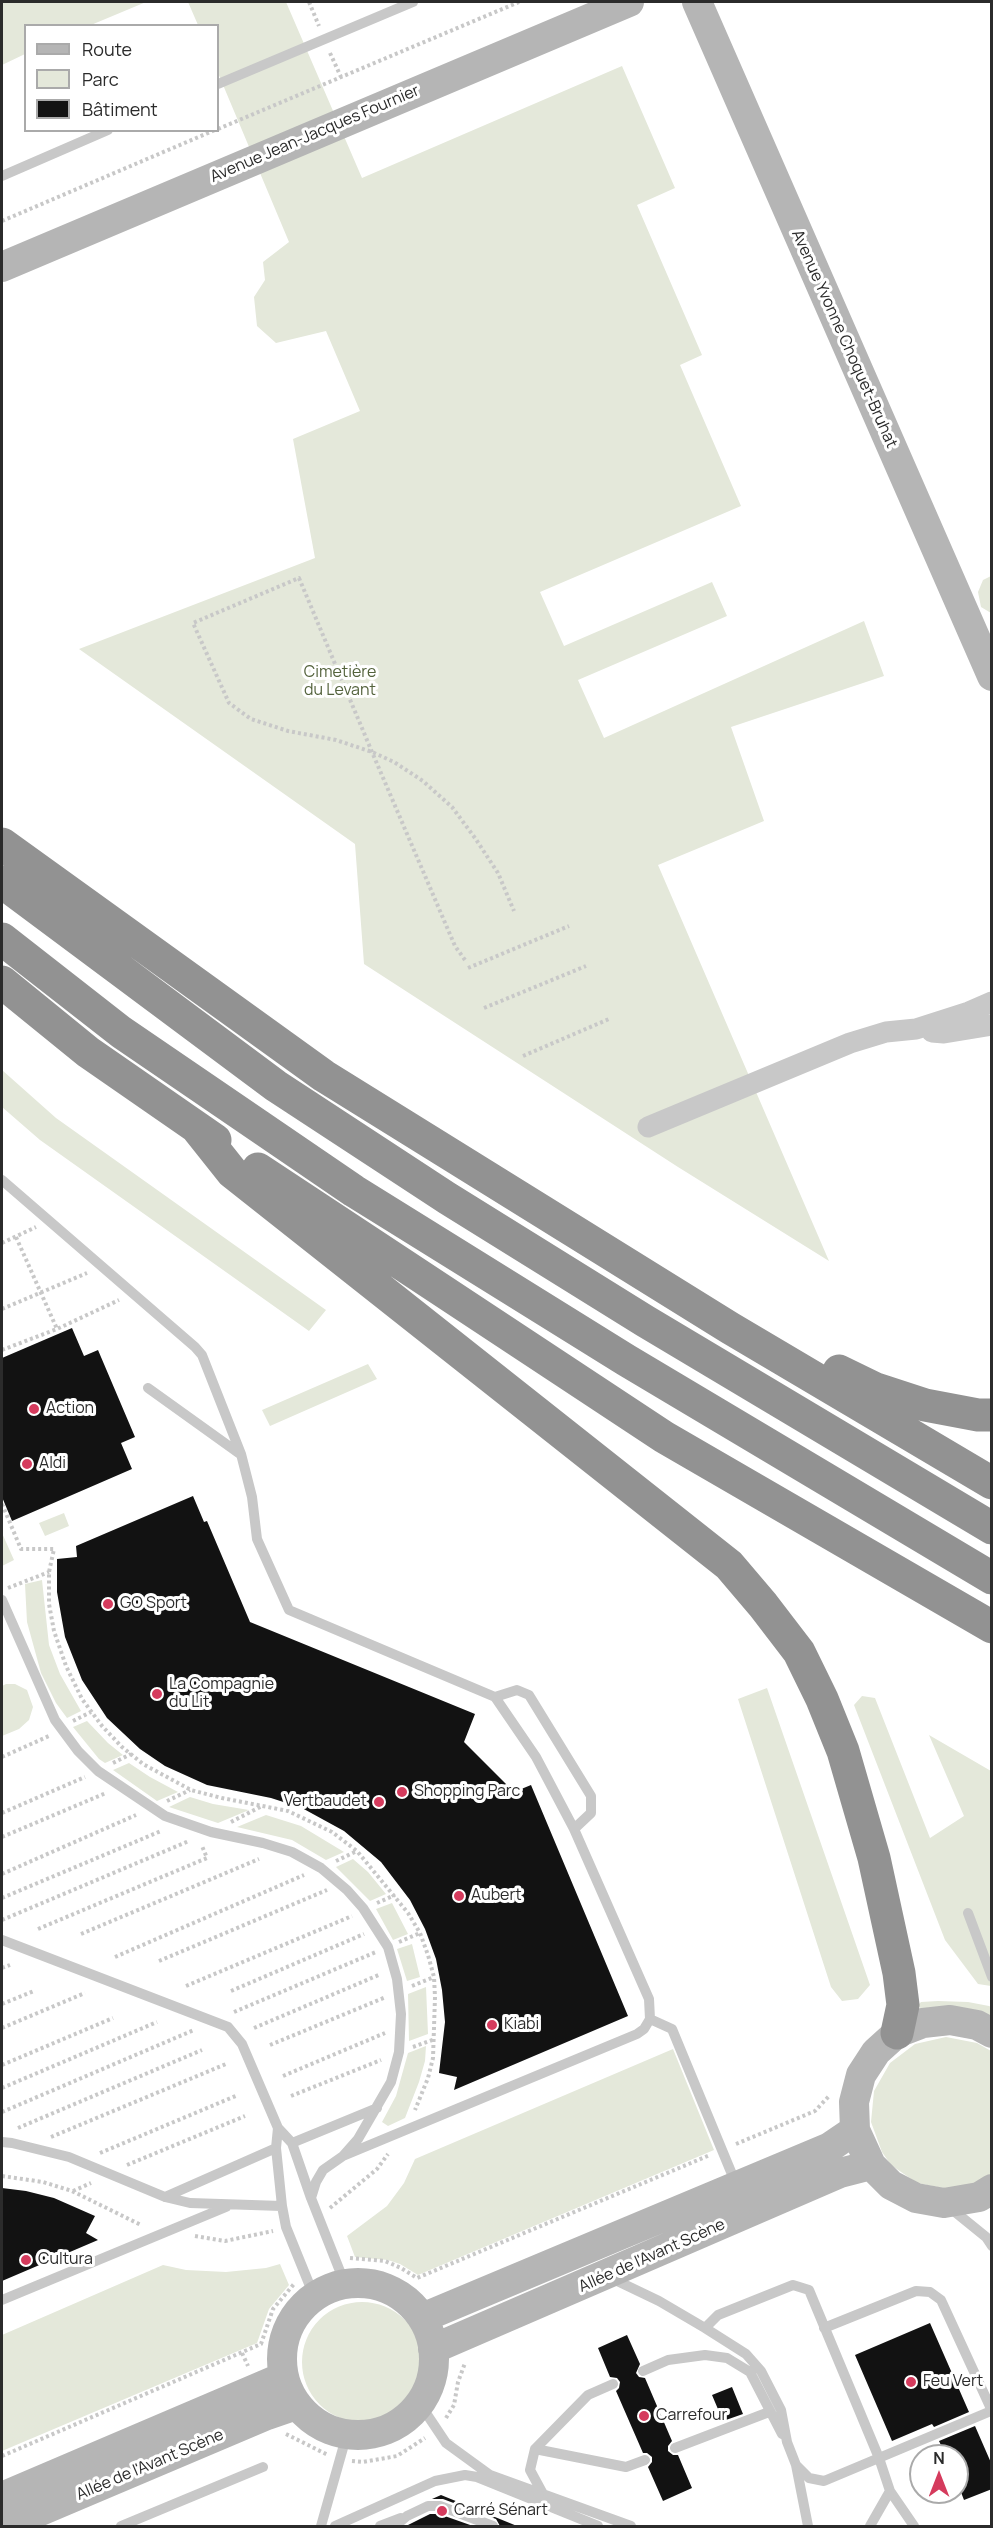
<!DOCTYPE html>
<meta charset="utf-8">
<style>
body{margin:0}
#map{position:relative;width:993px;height:2528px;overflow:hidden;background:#fff;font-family:Manrope,sans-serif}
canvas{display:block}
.frame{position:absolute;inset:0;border:3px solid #2b2b2b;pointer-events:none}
.legend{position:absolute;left:24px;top:24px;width:195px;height:108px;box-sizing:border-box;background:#fff;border:2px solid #aaa;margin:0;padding:8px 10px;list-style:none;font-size:18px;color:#2b2b2b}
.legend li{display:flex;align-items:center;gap:12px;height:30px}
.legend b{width:30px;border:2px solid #aaa}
.north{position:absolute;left:909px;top:2444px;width:60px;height:60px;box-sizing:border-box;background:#fff;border:2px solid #aaa;border-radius:50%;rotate:0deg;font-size:16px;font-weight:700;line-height:24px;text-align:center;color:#2b2b2b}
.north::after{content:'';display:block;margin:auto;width:21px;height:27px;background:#d53b5d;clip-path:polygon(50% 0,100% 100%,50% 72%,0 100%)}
</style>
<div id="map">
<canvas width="993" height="2528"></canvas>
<div class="frame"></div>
<ul class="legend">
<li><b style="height:8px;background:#b5b5b5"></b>Route</li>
<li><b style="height:16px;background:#e4e8da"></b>Parc</li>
<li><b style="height:16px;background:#121212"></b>Bâtiment</li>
</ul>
<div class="north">N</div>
</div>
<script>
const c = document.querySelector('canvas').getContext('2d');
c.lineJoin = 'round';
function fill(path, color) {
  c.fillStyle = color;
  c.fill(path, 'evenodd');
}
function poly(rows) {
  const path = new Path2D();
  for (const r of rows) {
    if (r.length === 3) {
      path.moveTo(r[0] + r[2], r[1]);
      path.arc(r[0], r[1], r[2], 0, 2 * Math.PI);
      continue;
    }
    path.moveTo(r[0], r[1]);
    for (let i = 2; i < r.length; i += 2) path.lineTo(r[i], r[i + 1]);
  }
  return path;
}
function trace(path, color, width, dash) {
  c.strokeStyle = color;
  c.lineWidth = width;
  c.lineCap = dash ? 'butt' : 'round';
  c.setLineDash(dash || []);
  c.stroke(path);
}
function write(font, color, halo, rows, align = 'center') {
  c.font = font + ' Manrope,sans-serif';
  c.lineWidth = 6;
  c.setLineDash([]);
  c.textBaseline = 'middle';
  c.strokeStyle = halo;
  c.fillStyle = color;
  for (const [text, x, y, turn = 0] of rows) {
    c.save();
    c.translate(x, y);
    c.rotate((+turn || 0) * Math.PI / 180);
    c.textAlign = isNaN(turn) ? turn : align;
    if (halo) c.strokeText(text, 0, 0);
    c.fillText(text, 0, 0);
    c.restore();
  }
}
const green = poly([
 [2,2,146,2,91,25,26,26,25,54,2,65],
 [188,2,286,2,362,178,622,66,675,188,637,205,702,355,680,365,741,506,540,592,564,646,712,582,727,616,578,680,604,738,864,621,884,676,731,727,764,821,658,865,829,1261,678,1167,364,964,355,844,79,649,315,558,293,439,360,411,326,331,276,343,257,326,254,297,265,280,263,262,289,242,218,73,218,26,198,25],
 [991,576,991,575,991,613,981,607,978,592,983,580],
 [2,1070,56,1118,326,1310,309,1331,40,1140,2,1107],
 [368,1364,377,1379,270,1426,262,1410],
 [64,1513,69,1526,45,1536,39,1523],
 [2,1533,14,1560,2,1566],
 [42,1580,49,1645,60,1674,81,1711,67,1718,56,1703,41,1673,27,1622,25,1584],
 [6,1684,15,1684,27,1690,33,1707,29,1720,19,1729,2,1736,2,1686],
 [767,1688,870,1985,858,1999,842,2001,831,1987,738,1699],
 [862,1696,875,1698,930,1838,964,1816,929,1735,991,1771,991,1986,978,1984,945,1940,854,1705],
 [87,1721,108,1743,123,1755,105,1763,99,1759,73,1727],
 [129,1763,150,1777,178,1792,157,1801,113,1770],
 [190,1797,213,1804,249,1810,218,1823,169,1807],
 [266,1815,301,1826,344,1852,326,1860,292,1840,237,1827],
 [353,1859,368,1872,386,1894,370,1901,336,1867],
 [392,1903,408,1934,393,1940,376,1909],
 [412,1944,420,1977,407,1981,397,1949],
 [426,1987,428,2034,409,2041,408,1994],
 [938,2001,968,2002,989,2006,991,2007,991,2021,922,2010,918,2005,921,2002],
 [946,2037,977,2043,991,2051,991,2174,979,2182,948,2189,917,2183,891,2165,882,2152,871,2122,874,2091,890,2063,915,2044],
 [426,2046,425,2061,419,2082,405,2118,388,2126,382,2122,396,2096,408,2053],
 [673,2049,714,2150,418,2275,400,2264,388,2260,355,2257,347,2236,387,2206,404,2183,415,2159],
 [280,2264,289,2285,269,2309,257,2343,2,2451,2,2335,163,2265,186,2270,226,2272,266,2268],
 [362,2362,60]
]);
const building = poly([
 [72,1328,84,1356,98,1350,135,1437,121,1443,132,1469,12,1521,2,1497,2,1358],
 [193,1496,204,1522,207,1521,250,1622,475,1714,464,1742,514,1792,531,1785,628,2016,454,2090,457,2077,439,2073,445,2022,442,1990,436,1959,425,1929,410,1900,381,1862,344,1831,302,1808,271,1798,207,1785,165,1766,140,1749,107,1718,82,1680,65,1637,57,1592,57,1559,77,1557,76,1546],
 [2,2188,26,2191,54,2198,95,2216,86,2233,98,2240,2,2281],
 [930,2323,969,2412,934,2427,932,2424,892,2441,855,2355],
 [627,2335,640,2364,636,2373,639,2377,645,2378,672,2441,668,2446,668,2451,673,2455,678,2455,692,2488,663,2501,648,2467,652,2462,652,2457,647,2453,643,2453,616,2391,619,2388,620,2382,617,2378,610,2377,598,2348],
 [732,2387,743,2414,723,2421,712,2395],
 [975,2426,992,2465,992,2489,964,2500,957,2482,957,2456,946,2456,939,2441],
 [441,2495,517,2526,500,2526,496,2519,443,2499,432,2499],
 [430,2514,439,2514,473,2526,406,2526]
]);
const path = poly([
 [309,2,319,26],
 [330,53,341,77],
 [218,129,519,2],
 [2,221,215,130],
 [465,960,455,946,372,752,299,578,193,623,229,703,251,719,288,731,336,740,372,752,394,762,423,781,452,807,475,838,498,873,514,911],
 [468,968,569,926],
 [484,1008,586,966],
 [523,1056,609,1019],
 [16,1237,57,1329],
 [2,1243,36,1227],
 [2,1309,87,1273],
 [2,1350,57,1329,119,1300],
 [2,1504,21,1549,54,1549,49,1572,49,1604,54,1631,66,1666,82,1699,102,1726,122,1747,143,1764,191,1790,222,1798,288,1811,332,1832,357,1851,408,1913,420,1933,428,1955,434,1977,435,1997,433,2058,428,2078,415,2110],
 [8,1588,49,1572],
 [73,1721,91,1712],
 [2,1757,49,1736],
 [113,1763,131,1754],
 [167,1801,190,1790],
 [2,1813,85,1777],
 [231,1822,262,1806],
 [2,1837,106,1793],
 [336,1861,357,1851],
 [2,1874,136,1815],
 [2,1898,161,1831],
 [377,1903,395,1895],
 [2,1920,189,1841],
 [38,1929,207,1858,202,1846],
 [81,1934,259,1859],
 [399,1942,420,1933],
 [115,1957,304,1875],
 [159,1961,327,1890],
 [2,1968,10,1965],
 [186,1986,352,1916],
 [412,1986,434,1977],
 [231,1991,364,1934],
 [2,2004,34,1991],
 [234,2012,376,1952],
 [2,2028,85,1993],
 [254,2028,381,1974],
 [270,2045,386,1997],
 [413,2047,435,2039],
 [2,2065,113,2018],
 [283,2076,385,2033],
 [2,2088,157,2022],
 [291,2096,381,2060],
 [2,2112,194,2030],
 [18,2128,202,2050],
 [51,2137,226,2064],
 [736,2144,815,2111,829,2096],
 [100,2153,238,2095],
 [127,2165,245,2116],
 [2,2176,43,2182,72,2191,141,2225],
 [73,2191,91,2183],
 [330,2208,377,2169,388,2154],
 [195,2236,225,2241,273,2231],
 [350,2258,385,2261,401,2268,417,2278,710,2155],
 [242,2353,248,2366],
 [446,2418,454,2405,458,2382,465,2363],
 [286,2434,328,2455],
 [2,2456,261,2344,273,2309,294,2284],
 [352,2461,363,2462,397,2456,425,2438]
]);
const lane = poly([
 [218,84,413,2],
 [2,176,108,130],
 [2,1180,195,1347,202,1355,241,1454,252,1497,257,1539,289,1610,495,1697,536,1757,574,1829,649,1999,650,2019,644,2029,637,2034,343,2156],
 [148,1388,240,1454],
 [2,1600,55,1720,78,1751,98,1771,165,1816,211,1832,263,1843,292,1852,321,1868,347,1890,363,1908,388,1947,397,1979,401,2014,399,2052,391,2082,358,2139,343,2156,323,2170,316,2182,311,2198,345,2284],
 [495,1697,517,1690,529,1695,591,1796,591,1813,574,1829],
 [968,1913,992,1977],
 [2,1940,228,2027,242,2044,278,2128,292,2143,311,2198],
 [650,2019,672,2029,736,2184],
 [278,2128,276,2148,282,2206],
 [2,2142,12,2143,69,2157,165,2197,190,2203,282,2206,286,2227,314,2296],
 [292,2143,377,2108],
 [165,2197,276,2148],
 [949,2207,986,2237,992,2246],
 [611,2278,659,2301,705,2328,746,2354,761,2371,781,2410,787,2442,796,2465,808,2526],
 [2,2300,226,2207],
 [705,2328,718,2315,793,2285,809,2290,879,2458,890,2491,870,2526],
 [824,2328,916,2291,930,2292,941,2300,992,2411],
 [643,2371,668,2360,705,2355,727,2358,750,2372,782,2434],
 [420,2404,446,2443,490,2475,631,2526],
 [675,2448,769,2412],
 [535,2449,626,2467,645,2460],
 [796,2465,809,2478,824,2481,991,2411],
 [890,2491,914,2526],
 [543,2494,530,2470,535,2449,588,2395,613,2384],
 [121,2526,263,2467],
 [321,2526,347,2434],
 [335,2526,435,2481,465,2475,477,2477,598,2526],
 [380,2526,401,2518],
 [395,2526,407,2516,428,2506,440,2506,493,2526]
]);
const street = poly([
 [932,1032,944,1033,992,1025],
 [648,1127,850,1043,886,1032,916,1029,969,1012,992,1002]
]);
const secondary = poly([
 [697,2,992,676],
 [2,267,629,2],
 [992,2033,977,2025,950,2020,923,2023,897,2033,876,2052,861,2075,854,2102,855,2130,871,2165,891,2185,916,2198,944,2203,979,2197,992,2189],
 [358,2359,76],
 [422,2318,830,2147,855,2130],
 [433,2349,840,2173,871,2165],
 [2,2497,283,2377],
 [5,2526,267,2415,296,2405]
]);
const highway = poly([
 [2,844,324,1076,730,1328,992,1483],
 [2,882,276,1086,447,1198,645,1321,992,1528],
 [2,939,121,1032,354,1191,626,1360,992,1578],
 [2,982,88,1052,215,1140],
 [197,1128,232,1172,729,1565,763,1605,799,1652,822,1699,843,1751,874,1858,899,1973,903,2005,897,2033],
 [258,1169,664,1437,992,1627],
 [839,1371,876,1389,925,1405,978,1415,992,1415]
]);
const markers = [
 [34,1409,6,"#d53b5d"],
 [27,1464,6,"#d53b5d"],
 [108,1604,6,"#d53b5d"],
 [157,1694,6,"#d53b5d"],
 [402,1792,6,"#d53b5d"],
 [379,1802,6,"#d53b5d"],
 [459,1896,6,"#d53b5d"],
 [492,2025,6,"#d53b5d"],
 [26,2260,6,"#d53b5d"],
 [911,2382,6,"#d53b5d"],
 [644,2416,6,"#d53b5d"],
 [442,2511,6,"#d53b5d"]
];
const streetNames = [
 ["Avenue Jean-Jacques Fournier",315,134,-23],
 ["Avenue Yvonne Choquet-Bruhat",844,339,66],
 ["Allée de l'Avant Scène",652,2256,-24],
 ["Allée de l'Avant Scène",150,2465,-23]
];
const parkNames = [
 ["Cimetière",340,673],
 ["du Levant",340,691]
];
const poiNames = [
 ["Action",46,1409],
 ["Aldi",39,1464],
 ["GO Sport",120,1604],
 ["La Compagnie",169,1685],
 ["du Lit",169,1703],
 ["Shopping Parc",414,1792],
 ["Vertbaudet",367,1802,"right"],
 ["Aubert",471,1896],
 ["Kiabi",504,2025],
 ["Cultura",38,2260],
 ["Feu Vert",923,2382],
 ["Carrefour",656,2416],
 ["Carré Sénart",454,2511]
];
fill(green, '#e4e8da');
fill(building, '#121212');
trace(path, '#c8c8c8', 4, [3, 3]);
trace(lane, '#c8c8c8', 10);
trace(street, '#c8c8c8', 21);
trace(secondary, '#b5b5b5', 30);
trace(highway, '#929292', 33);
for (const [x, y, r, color] of markers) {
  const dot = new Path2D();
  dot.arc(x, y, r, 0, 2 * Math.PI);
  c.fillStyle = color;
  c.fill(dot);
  trace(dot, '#fff', 2);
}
write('16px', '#2b2b2b', '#fff', streetNames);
write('16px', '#54633d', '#fff', parkNames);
write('16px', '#2b2b2b', '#fff', poiNames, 'left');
</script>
